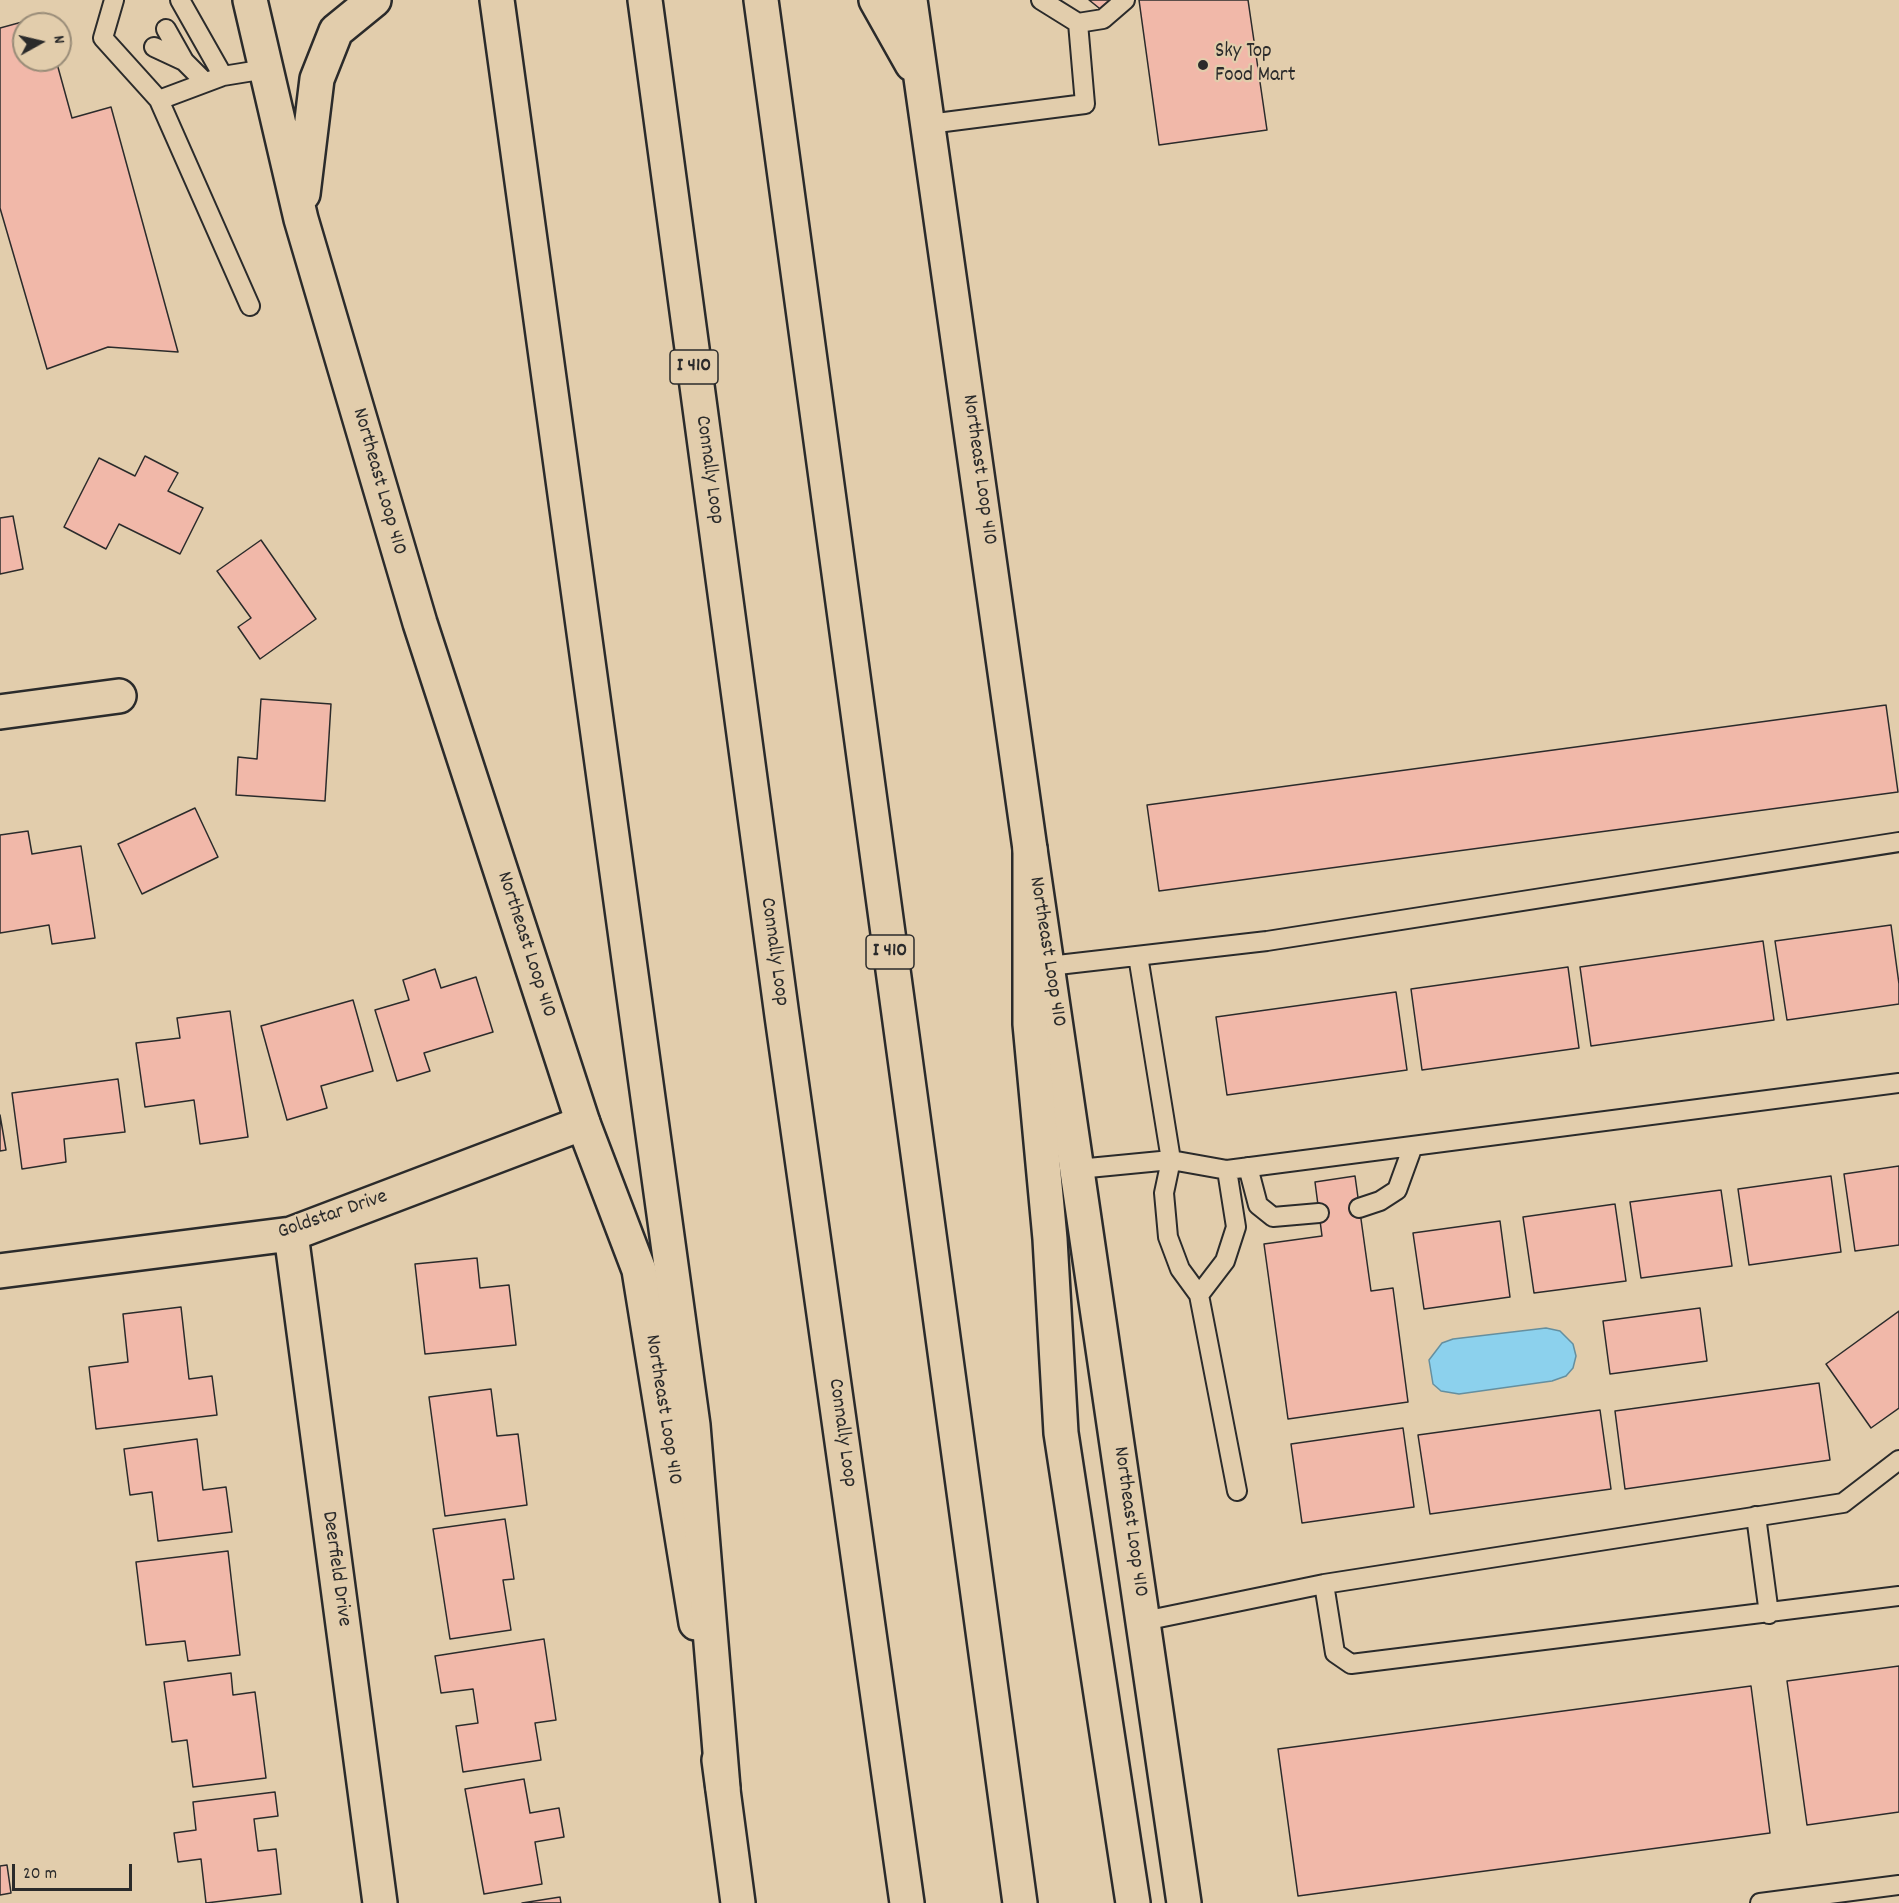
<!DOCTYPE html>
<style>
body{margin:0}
#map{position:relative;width:1899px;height:1903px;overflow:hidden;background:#e2cdac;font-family:Dekko,sans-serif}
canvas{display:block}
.north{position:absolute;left:12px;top:12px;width:60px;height:60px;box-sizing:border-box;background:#e2cdac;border:2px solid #998c78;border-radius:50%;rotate:82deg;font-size:16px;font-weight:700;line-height:24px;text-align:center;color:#2b2b2b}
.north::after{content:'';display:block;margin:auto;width:21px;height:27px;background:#2b2b2b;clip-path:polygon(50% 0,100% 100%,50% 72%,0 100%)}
.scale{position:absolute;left:12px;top:1864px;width:120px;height:27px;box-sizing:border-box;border:3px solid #2b2b2b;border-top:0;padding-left:8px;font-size:18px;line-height:21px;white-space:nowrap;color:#2b2b2b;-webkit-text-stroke:4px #e2cdac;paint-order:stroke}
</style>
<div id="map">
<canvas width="1899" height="1903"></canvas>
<div class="north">N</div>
<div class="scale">20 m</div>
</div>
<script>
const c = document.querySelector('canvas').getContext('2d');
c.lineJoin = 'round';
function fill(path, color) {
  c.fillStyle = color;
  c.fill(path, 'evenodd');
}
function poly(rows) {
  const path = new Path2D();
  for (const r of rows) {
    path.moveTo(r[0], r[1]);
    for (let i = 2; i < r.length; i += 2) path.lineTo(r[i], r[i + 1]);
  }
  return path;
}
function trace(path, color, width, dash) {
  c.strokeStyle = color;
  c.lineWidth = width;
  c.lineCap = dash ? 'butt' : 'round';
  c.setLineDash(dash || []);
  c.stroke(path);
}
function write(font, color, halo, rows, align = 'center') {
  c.font = font + ' Dekko,sans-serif';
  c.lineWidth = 4.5;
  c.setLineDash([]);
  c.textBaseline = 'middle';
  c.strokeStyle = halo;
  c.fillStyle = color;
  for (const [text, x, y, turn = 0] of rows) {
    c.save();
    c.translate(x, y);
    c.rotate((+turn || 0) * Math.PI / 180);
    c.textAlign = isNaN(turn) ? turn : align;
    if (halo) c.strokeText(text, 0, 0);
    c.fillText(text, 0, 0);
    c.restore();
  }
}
const water = poly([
 [1546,1328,1560,1331,1573,1344,1576,1356,1573,1368,1566,1376,1552,1381,1459,1394,1441,1391,1433,1384,1429,1360,1442,1343,1453,1339,1546,1328]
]);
const building = poly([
 [1089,0,1113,0,1104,12,1089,0],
 [1139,0,1248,0,1267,130,1159,145,1139,0],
 [44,16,46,24,24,24,24,60,56,60,72,118,111,107,178,352,108,347,47,369,0,208,0,28,44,16],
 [145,456,178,473,168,491,203,508,180,554,119,524,106,549,64,527,99,458,135,476,145,456],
 [13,516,23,569,0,574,0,518,13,516],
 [261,540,316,619,260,659,238,627,251,618,217,571,261,540],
 [261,699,331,704,325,801,236,795,238,757,257,759,261,699],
 [1886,705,1898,792,1159,891,1147,805,1886,705],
 [195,808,218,857,142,894,118,844,195,808],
 [28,831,32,854,81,846,95,938,52,944,49,925,0,933,0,835,28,831],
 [1891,925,1899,984,1899,1004,1787,1020,1775,941,1891,925],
 [1763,941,1774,1020,1591,1046,1580,967,1763,941],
 [1568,967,1579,1048,1422,1070,1411,989,1568,967],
 [435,969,441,988,476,977,493,1032,424,1053,430,1071,397,1081,375,1010,409,1000,403,980,435,969],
 [1396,992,1407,1070,1227,1095,1216,1017,1396,992],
 [353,1000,373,1071,321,1086,327,1108,287,1120,261,1026,353,1000],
 [230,1011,248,1137,200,1144,194,1100,145,1107,136,1043,180,1038,177,1018,230,1011],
 [118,1079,125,1132,64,1139,66,1162,22,1169,12,1093,118,1079],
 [0,1115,6,1150,0,1151,0,1115],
 [1899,1166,1899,1245,1855,1251,1844,1174,1899,1166],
 [1355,1176,1371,1291,1393,1288,1408,1402,1288,1419,1264,1244,1322,1236,1315,1182,1355,1176],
 [1831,1176,1841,1252,1749,1265,1738,1189,1831,1176],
 [1721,1190,1732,1266,1641,1278,1630,1202,1721,1190],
 [1615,1204,1626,1281,1534,1293,1523,1217,1615,1204],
 [1500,1221,1510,1297,1424,1309,1413,1233,1500,1221],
 [477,1258,480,1288,509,1285,516,1345,425,1354,415,1264,477,1258],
 [181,1307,189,1379,212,1376,217,1415,96,1429,89,1367,128,1362,123,1314,181,1307],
 [1700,1308,1707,1361,1610,1374,1603,1321,1700,1308],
 [1899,1311,1899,1408,1871,1428,1826,1364,1899,1311],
 [1819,1383,1830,1460,1625,1489,1615,1411,1819,1383],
 [491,1389,497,1436,518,1434,527,1505,445,1516,429,1397,491,1389],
 [1600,1410,1611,1489,1430,1514,1418,1435,1600,1410],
 [1403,1428,1414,1507,1302,1523,1291,1444,1403,1428],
 [197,1439,203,1490,226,1487,232,1532,158,1541,152,1492,130,1495,124,1449,197,1439],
 [505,1519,514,1579,503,1580,511,1630,450,1639,433,1529,505,1519],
 [228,1551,240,1655,188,1661,185,1641,146,1645,136,1562,228,1551],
 [544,1639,556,1720,535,1723,541,1760,463,1772,456,1726,478,1723,473,1689,441,1693,435,1656,544,1639],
 [1899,1666,1899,1812,1807,1825,1787,1681,1899,1666],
 [231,1673,233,1695,255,1692,266,1778,193,1787,187,1740,172,1742,164,1682,231,1673],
 [1751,1686,1770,1833,1298,1896,1278,1749,1751,1686],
 [524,1779,530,1813,559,1808,564,1837,535,1842,542,1884,484,1894,465,1789,524,1779],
 [275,1792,278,1816,254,1819,258,1851,276,1849,281,1894,206,1903,201,1859,178,1862,174,1833,196,1830,193,1802,275,1792],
 [7,1865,11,1893,0,1895,0,1866,7,1865],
 [560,1897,561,1903,522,1903,560,1897]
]);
const lane = poly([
 [114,0,103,38,159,100,250,306],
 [180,0,223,76],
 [1041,0,1078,23,1103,19,1125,0],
 [166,29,184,61,205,82],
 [154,47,184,61],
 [159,100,223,76,266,69],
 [929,124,1085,104,1078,23],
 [1138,956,1171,1160,1227,1170,1899,1083],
 [1049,966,1267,941,1899,842],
 [1248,1167,1258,1205,1273,1217,1319,1213],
 [1078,1169,1171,1160,1164,1193,1168,1237,1180,1269,1199,1295,1237,1491],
 [1359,1208,1380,1201,1397,1190,1413,1146],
 [1199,1295,1225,1261,1236,1227,1227,1170],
 [1756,1516,1769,1614],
 [1324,1584,1335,1653,1351,1664,1899,1596],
 [1144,1621,1324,1584,1843,1503,1899,1460],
 [1760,1903,1899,1885]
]);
const street = poly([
 [0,712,119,696],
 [291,1234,380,1903],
 [0,1271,291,1234,583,1123]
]);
const secondary = poly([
 [250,0,301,219,420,623,583,1123,639,1270,696,1623],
 [876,0,912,64],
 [910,0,1030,849,1184,1903],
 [303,194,317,79,336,31,374,0],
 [719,1760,738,1903]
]);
const highway = poly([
 [497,0,693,1425,723,1788],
 [645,0,782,1016,907,1903],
 [761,0,1020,1903],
 [1030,849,1030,1024,1050,1239,1061,1433,1133,1903]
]);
const markers = [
 [1203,65,6,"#2b2b2b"]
];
const shields = [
 [694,367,48],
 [890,952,48]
];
const shieldNames = [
 ["I 410",694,367],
 ["I 410",890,952]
];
const poiNames = [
 ["Sky Top",1215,53],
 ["Food Mart",1215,77]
];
const streetNames = [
 ["Connally Loop",708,470,82],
 ["Northeast Loop 410",978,470,82],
 ["Northeast Loop 410",378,482,74],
 ["Northeast Loop 410",525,945,72],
 ["Connally Loop",773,952,82],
 ["Northeast Loop 410",1046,952,81],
 ["Goldstar Drive",333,1216,-19],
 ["Northeast Loop 410",662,1410,81],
 ["Connally Loop",841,1433,82],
 ["Northeast Loop 410",1129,1522,82],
 ["Deerfield Drive",335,1569,82]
];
fill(water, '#8cd1ed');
trace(water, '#658f9f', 1.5);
fill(building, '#f1b8a9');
trace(building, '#2b2b2b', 1.5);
trace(lane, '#2b2b2b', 22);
trace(street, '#2b2b2b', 38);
trace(secondary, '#2b2b2b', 38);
trace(highway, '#2b2b2b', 38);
trace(lane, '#e2cdac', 18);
trace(street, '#e2cdac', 33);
trace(secondary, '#e2cdac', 33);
trace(highway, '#e2cdac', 33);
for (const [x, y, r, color] of markers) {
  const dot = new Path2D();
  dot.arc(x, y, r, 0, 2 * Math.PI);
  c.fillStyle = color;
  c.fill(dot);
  trace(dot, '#e2cdac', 2);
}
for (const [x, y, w] of shields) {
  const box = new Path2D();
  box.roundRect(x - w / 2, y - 17, w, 34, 4.5);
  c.fillStyle = '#e2cdac';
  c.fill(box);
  trace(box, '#2b2b2b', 1.5);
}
write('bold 20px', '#2b2b2b', null, shieldNames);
write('21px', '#2b2b2b', '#e2cdac', poiNames, 'left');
write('21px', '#2b2b2b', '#e2cdac', streetNames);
</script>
